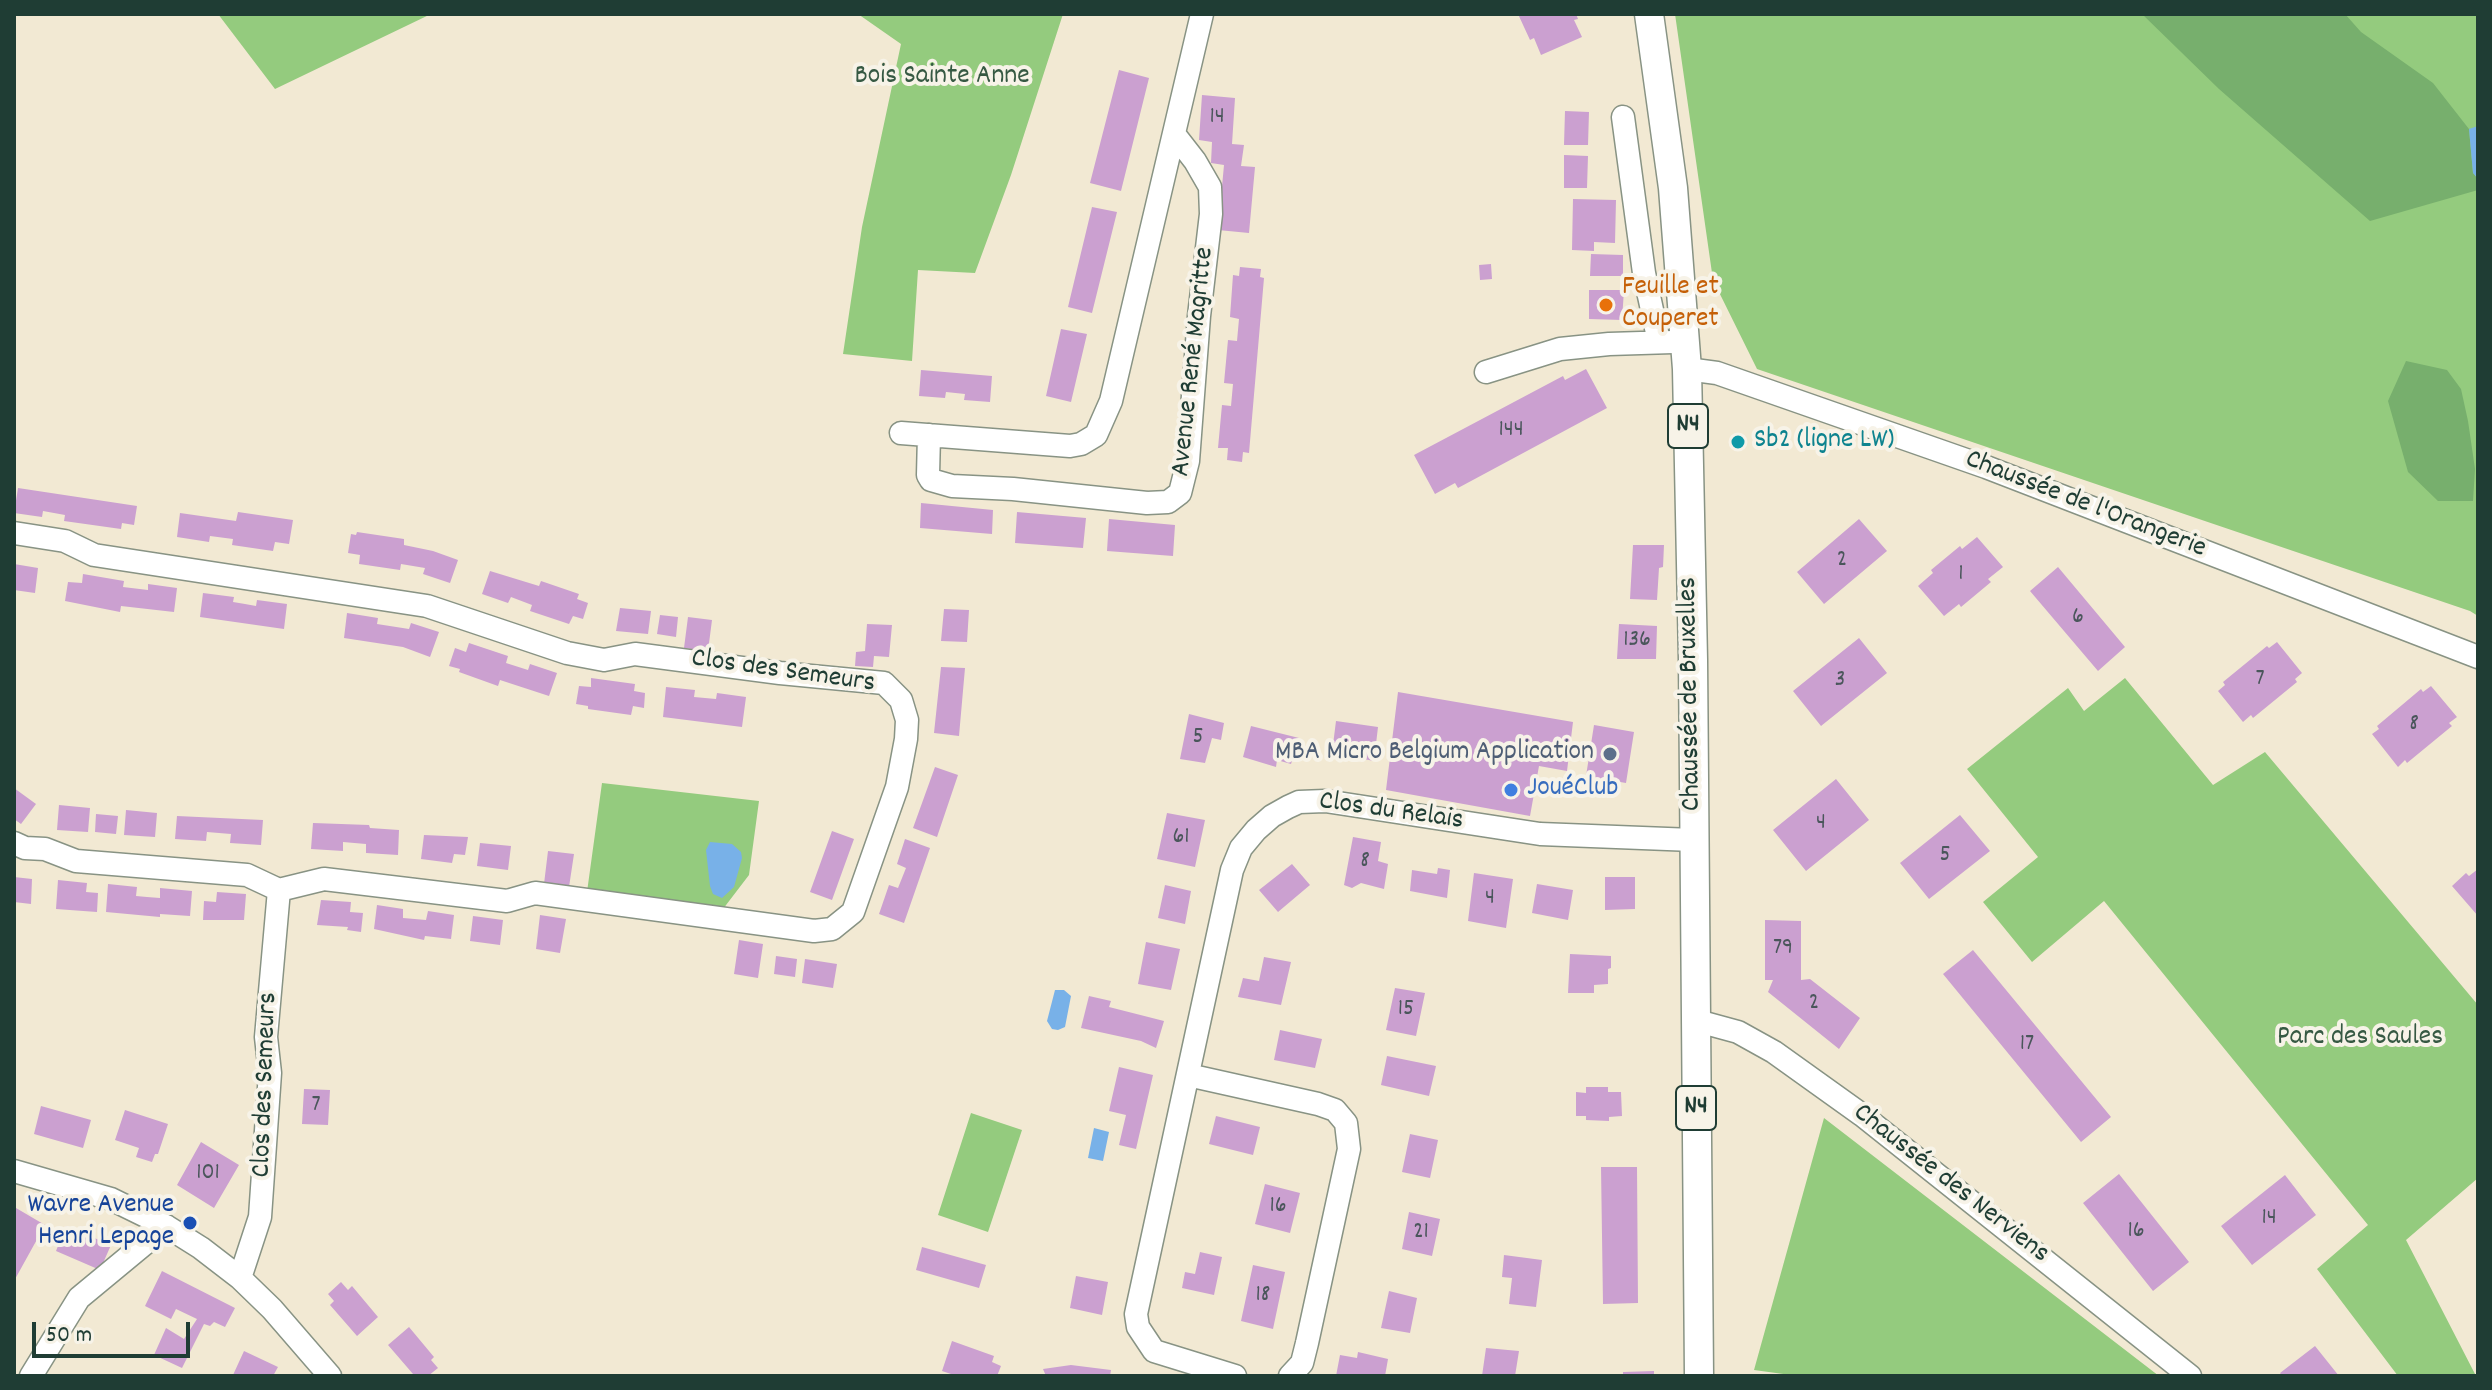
<!DOCTYPE html>
<meta charset="utf-8">
<style>
body{margin:0}
#map{position:relative;width:2492px;height:1390px;overflow:hidden;background:#f2e9d3;font-family:Dekko,sans-serif}
canvas{display:block}
.frame{position:absolute;inset:0;border:16px solid #1f3d34;pointer-events:none}
.scale{position:absolute;left:32px;top:1322px;width:158px;height:36px;box-sizing:border-box;border:4px solid #1f3d34;border-top:0;padding-left:10px;font-size:24px;line-height:28px;white-space:nowrap;color:#1f3d34;-webkit-text-stroke:6px #f7f3e8;paint-order:stroke}
</style>
<div id="map">
<canvas width="2492" height="1390"></canvas>
<div class="frame"></div>
<div class="scale">50 m</div>
</div>
<script>
const c = document.querySelector('canvas').getContext('2d');
c.lineJoin = 'round';
function fill(path, color) {
  c.fillStyle = color;
  c.fill(path, 'evenodd');
}
function poly(rows) {
  const path = new Path2D();
  for (const r of rows) {
    path.moveTo(r[0], r[1]);
    for (let i = 2; i < r.length; i += 2) path.lineTo(r[i], r[i + 1]);
  }
  return path;
}
function trace(path, color, width, dash) {
  c.strokeStyle = color;
  c.lineWidth = width;
  c.lineCap = dash ? 'butt' : 'round';
  c.setLineDash(dash || []);
  c.stroke(path);
}
function write(font, color, halo, rows, align = 'center') {
  c.font = font + ' Dekko,sans-serif';
  c.lineWidth = 8;
  c.setLineDash([]);
  c.textBaseline = 'middle';
  c.strokeStyle = halo;
  c.fillStyle = color;
  for (const [text, x, y, turn = 0] of rows) {
    c.save();
    c.translate(x, y);
    c.rotate((+turn || 0) * Math.PI / 180);
    c.textAlign = isNaN(turn) ? turn : align;
    if (halo) c.strokeText(text, 0, 0);
    c.fillText(text, 0, 0);
    c.restore();
  }
}
const green = poly([
 [218,14,431,14,275,89],
 [858,14,1063,14,1011,175,975,273,918,270,912,361,843,354,862,227,901,44],
 [1675,14,2478,14,2478,616,2470,611,1757,369,1713,280],
 [2125,678,2213,785,2265,752,2478,1005,2478,1178,2406,1240,2475,1374,2473,1376,2398,1376,2317,1269,2368,1225,2104,901,2032,962,1983,902,2038,857,1967,769,2068,688,2084,711],
 [602,783,759,801,749,875,723,909,587,892],
 [971,1113,1022,1130,988,1232,938,1215],
 [1824,1118,2159,1376,1798,1376,1754,1370]
]);
const forest = poly([
 [2142,14,2345,14,2361,32,2433,83,2469,129,2473,173,2478,179,2478,190,2370,221,2219,89],
 [2406,361,2447,370,2461,389,2468,421,2475,469,2473,501,2438,501,2408,472,2388,401]
]);
const water = poly([
 [2478,126,2478,179,2473,173,2469,129],
 [710,842,732,844,741,852,742,858,734,887,722,898,713,894,710,886,706,850],
 [1055,990,1064,990,1071,996,1065,1027,1058,1030,1052,1029,1047,1021],
 [1094,1128,1109,1132,1103,1161,1088,1158]
]);
const building = poly([
 [1518,14,1576,14,1578,19,1574,20,1582,37,1541,55,1534,38,1530,40],
 [1119,70,1149,78,1121,191,1090,183],
 [1202,95,1235,98,1232,144,1244,145,1241,166,1255,167,1249,233,1218,230,1224,165,1211,163,1212,142,1199,140],
 [1565,111,1589,112,1588,145,1564,145],
 [1564,155,1588,156,1587,188,1564,188],
 [1573,199,1616,200,1615,243,1594,242,1594,251,1572,250],
 [1092,207,1117,212,1092,313,1068,307],
 [1591,254,1623,255,1623,276,1590,276],
 [1491,264,1492,279,1480,280,1479,265],
 [1240,267,1261,269,1260,277,1264,278,1249,453,1243,452,1242,462,1227,460,1228,448,1218,448,1222,405,1231,406,1233,384,1224,383,1228,340,1237,341,1239,319,1230,317,1233,275,1239,276],
 [1589,290,1624,290,1622,320,1589,319],
 [1061,329,1087,334,1071,402,1046,396],
 [1586,369,1607,408,1458,488,1455,483,1435,494,1414,455,1563,376,1565,380],
 [921,370,992,376,990,402,964,400,965,394,946,392,945,398,919,396],
 [18,488,137,506,134,525,122,523,121,529,64,521,65,515,43,511,42,517,14,513],
 [921,503,993,510,992,534,920,528],
 [238,512,293,520,289,544,275,542,273,551,232,545,233,539,210,536,209,542,177,537,180,513,236,521],
 [1017,512,1086,518,1083,548,1015,543],
 [1109,519,1175,525,1173,556,1107,551],
 [1859,519,1887,551,1824,604,1797,572],
 [357,532,404,539,404,545,433,551,458,560,450,583,423,574,425,568,401,564,400,570,359,564,360,555,348,553,351,534,356,535],
 [1977,537,2003,567,1988,579,1991,582,1961,607,1959,604,1944,616,1918,586,1933,573,1931,570,1960,546,1962,549],
 [1633,545,1664,545,1663,567,1659,568,1657,600,1630,599],
 [14,564,38,568,35,593,14,590],
 [2058,567,2125,647,2098,671,2030,591],
 [490,571,539,586,541,581,579,594,577,599,588,603,583,619,573,616,569,624,530,611,532,605,511,597,508,603,482,594],
 [83,574,124,581,123,587,148,590,148,584,177,588,174,612,121,606,120,612,65,601,68,582,82,583],
 [203,593,234,597,233,602,245,604,256,606,257,600,287,604,284,629,200,617],
 [620,608,651,611,648,634,616,631],
 [944,609,969,610,967,642,941,641],
 [347,613,378,618,377,624,409,629,411,623,439,632,430,657,403,647,344,638],
 [660,615,678,617,676,637,657,634],
 [688,617,712,620,708,651,684,648],
 [867,624,892,625,889,657,874,656,873,667,855,666,856,652,865,651],
 [1619,624,1657,626,1656,659,1617,659],
 [1859,638,1887,673,1821,726,1793,691],
 [2277,642,2302,673,2295,679,2297,682,2253,718,2251,715,2243,722,2218,691,2225,685,2223,682,2267,646,2269,648],
 [469,643,508,656,506,663,528,670,530,664,557,673,549,696,500,680,498,686,459,672,460,669,449,666,455,648,466,652],
 [941,667,965,668,959,736,934,733],
 [591,678,635,684,634,691,645,693,644,708,633,706,631,715,588,709,588,706,576,704,579,686,591,687],
 [2431,686,2457,717,2449,723,2452,726,2407,763,2405,760,2398,767,2372,734,2379,729,2377,726,2421,689,2423,692],
 [666,687,695,690,694,697,716,699,717,693,746,697,742,727,663,717],
 [1398,692,1573,722,1567,771,1539,766,1530,816,1386,790],
 [1189,714,1224,723,1221,740,1212,738,1205,763,1180,759],
 [1336,721,1378,727,1374,761,1332,753],
 [1594,725,1634,732,1626,783,1586,776],
 [1251,726,1299,738,1291,764,1277,760,1276,767,1243,757],
 [935,767,958,775,937,837,913,828],
 [1836,779,1869,820,1806,871,1773,830],
 [14,788,36,804,21,824,14,819],
 [59,805,90,808,88,832,57,830],
 [126,810,157,813,155,837,124,835],
 [1167,813,1205,820,1195,867,1157,859],
 [96,814,118,816,116,834,95,832],
 [1960,815,1990,851,1929,899,1900,863],
 [177,816,263,820,261,845,230,843,231,834,207,832,206,841,175,839],
 [313,823,369,825,370,828,399,830,398,855,366,853,366,844,343,842,343,851,311,849],
 [832,831,854,839,832,900,810,892],
 [424,835,468,837,465,855,454,854,452,863,421,859],
 [1353,837,1381,842,1378,861,1388,864,1384,889,1361,883,1352,888,1344,885],
 [905,839,930,848,904,923,879,914,889,885,898,888,906,868,897,864],
 [480,843,511,846,508,870,477,866],
 [548,851,574,854,569,887,544,884],
 [1292,864,1310,885,1278,912,1259,890],
 [1438,868,1450,870,1447,898,1410,891,1412,870,1437,874],
 [2478,869,2478,916,2452,886,2466,873,2469,876],
 [1474,873,1513,879,1506,928,1468,921],
 [14,877,32,879,31,904,14,902],
 [1605,877,1635,877,1635,909,1605,910],
 [58,880,87,883,86,892,98,893,97,912,56,909],
 [108,884,137,887,136,896,147,897,160,898,160,888,192,891,190,916,160,914,160,917,106,912],
 [1537,884,1573,890,1568,920,1532,913],
 [1165,885,1191,891,1185,924,1158,918],
 [217,892,246,894,244,920,203,920,204,901,216,902],
 [321,900,351,902,350,912,363,913,361,932,347,930,348,927,317,925],
 [377,905,403,909,403,918,426,920,428,911,454,915,451,939,425,936,424,940,374,929],
 [540,915,566,919,560,953,536,949],
 [473,916,503,920,500,945,470,941],
 [1765,920,1801,921,1801,980,1810,979,1860,1018,1839,1049,1768,992,1773,980,1765,980],
 [739,940,763,944,758,978,734,974],
 [1146,942,1180,949,1171,990,1138,984],
 [1973,950,2111,1117,2081,1142,1943,974],
 [1570,954,1611,956,1611,968,1608,969,1608,984,1594,985,1594,993,1568,993],
 [776,956,797,959,795,977,774,974],
 [1264,957,1291,962,1281,1005,1238,997,1243,978,1259,981],
 [805,959,837,964,833,988,802,983],
 [1395,988,1425,993,1416,1036,1386,1030],
 [1089,996,1111,1001,1109,1007,1164,1021,1156,1048,1141,1041,1081,1028],
 [1280,1030,1322,1039,1315,1068,1274,1060],
 [1387,1056,1436,1066,1429,1096,1381,1085],
 [1119,1067,1153,1075,1136,1149,1119,1145,1126,1115,1109,1111],
 [1586,1087,1608,1087,1608,1092,1621,1092,1622,1116,1609,1117,1609,1121,1586,1120,1586,1116,1576,1116,1576,1092,1586,1093],
 [304,1089,330,1090,328,1125,302,1124],
 [41,1106,91,1120,83,1148,34,1134],
 [125,1110,168,1124,158,1154,155,1154,152,1162,136,1157,139,1148,115,1140],
 [1216,1116,1260,1127,1253,1155,1209,1144],
 [1410,1134,1438,1140,1430,1178,1402,1172],
 [201,1142,239,1165,214,1208,177,1185],
 [1601,1167,1637,1167,1638,1303,1603,1304],
 [2119,1174,2189,1262,2153,1291,2083,1203],
 [2285,1175,2316,1215,2252,1265,2221,1226],
 [1265,1184,1300,1193,1290,1233,1255,1224],
 [16,1208,45,1225,14,1281,14,1212],
 [1409,1212,1440,1219,1432,1256,1402,1249],
 [66,1226,111,1245,100,1270,56,1251],
 [922,1247,986,1265,979,1288,916,1270],
 [1200,1252,1222,1257,1214,1295,1182,1288,1185,1272,1195,1274],
 [1504,1255,1542,1260,1536,1307,1509,1304,1512,1278,1502,1277],
 [1253,1265,1285,1272,1273,1329,1241,1321],
 [162,1271,235,1308,225,1327,214,1322,210,1326,204,1324,182,1368,154,1355,166,1328,184,1339,197,1319,176,1309,171,1319,145,1306],
 [1076,1276,1108,1282,1102,1315,1070,1308],
 [341,1282,348,1290,352,1286,378,1317,357,1336,330,1305,334,1301,328,1294],
 [1389,1291,1417,1298,1410,1333,1381,1328],
 [409,1327,434,1357,431,1360,438,1368,428,1376,413,1374,388,1345],
 [952,1341,994,1356,992,1362,1001,1366,997,1376,957,1376,942,1371],
 [2315,1346,2339,1376,2282,1376,2280,1373],
 [1486,1348,1519,1351,1515,1376,1482,1376],
 [244,1351,278,1367,273,1376,233,1375],
 [1358,1352,1388,1359,1385,1376,1336,1376,1340,1355,1357,1358],
 [1071,1365,1111,1370,1110,1376,1046,1376,1043,1369],
 [1654,1371,1654,1376,1623,1376,1623,1372]
]);
const minor = poly([
 [1623,117,1644,273,1659,342],
 [1687,369,1717,373,1986,467,2478,657],
 [1486,372,1560,349,1609,344,1673,342],
 [901,433,1070,446,1081,444,1096,435,1111,401,1202,14],
 [929,435,928,475,931,480,952,486,1013,489,1147,503,1168,502,1180,493,1188,461,1199,316,1211,214,1210,187,1195,161,1174,134],
 [14,533,65,541,94,555,427,606,567,653,604,660,635,654,780,673,884,683,901,700,907,720,906,739,897,787,853,912,832,929,814,931,535,893,507,901,324,879,279,890,247,875,76,861,45,849,25,848,14,843],
 [1694,1020,1738,1032,1774,1052,1862,1115,2190,1376],
 [1188,1075,1318,1104,1335,1110,1346,1123,1349,1149,1307,1343,1302,1363,1290,1376],
 [14,1171,111,1199,166,1226,201,1248,240,1278,272,1309,330,1376],
 [240,1278,260,1217,270,1073,266,1037,279,890],
 [31,1376,79,1298,166,1226],
 [1235,1376,1154,1351,1138,1327,1136,1314,1232,870,1241,848,1256,830,1272,816,1288,807,1299,802,1325,801,1540,834,1693,840]
]);
const major = poly([
 [1649,14,1673,188,1687,369,1693,660,1699,1376]
]);
const markers = [
 [1606,305,8,"#e8710a"],
 [1738,442,8,"#0f9aa8"],
 [1610,754,8,"#5c6f8a"],
 [1511,790,8,"#3f7fe0"],
 [190,1223,8,"#1a4fb4"]
];
const numberNames = [
 ["14",1217,119],
 ["144",1511,432],
 ["2",1842,562],
 ["1",1961,576],
 ["6",2078,619],
 ["136",1637,642],
 ["7",2260,681],
 ["3",1840,682],
 ["8",2414,726],
 ["5",1198,739],
 ["4",1821,825],
 ["61",1181,839],
 ["5",1945,857],
 ["8",1365,863],
 ["4",1490,900],
 ["79",1783,950],
 ["2",1814,1005],
 ["15",1406,1011],
 ["17",2027,1046],
 ["7",316,1107],
 ["101",208,1175],
 ["16",1278,1208],
 ["14",2269,1220],
 ["16",2136,1233],
 ["21",1421,1234],
 ["18",1263,1297]
];
const shields = [
 [1688,426,40],
 [1696,1108,40]
];
const shieldNames = [
 ["N4",1688,426],
 ["N4",1696,1108]
];
const parkNames = [
 ["Bois Sainte Anne",942,78],
 ["Parc des Saules",2360,1039]
];
const foodNames = [
 ["Feuille et",1622,289],
 ["Couperet",1622,321]
];
const streetNames = [
 ["Avenue René Magritte",1195,362,-84],
 ["Chaussée de l'Orangerie",2085,506,21],
 ["Clos des Semeurs",783,673,8],
 ["Chaussée de Bruxelles",1692,694,-91],
 ["Clos du Relais",1391,813,8],
 ["Clos des Semeurs",267,1085,-88],
 ["Chaussée des Nerviens",1950,1185,38]
];
const cultureNames = [
 ["Sb2 (ligne LW)",1754,442]
];
const serviceNames = [
 ["MBA Micro Belgium Application",1594,754]
];
const shopNames = [
 ["JouéClub",1527,790]
];
const transitNames = [
 ["Wavre Avenue",174,1207],
 ["Henri Lepage",174,1239]
];
fill(green, '#94cb7e');
fill(forest, '#77af6d');
fill(water, '#78b1e8');
fill(building, '#cba0d0');
trace(minor, '#889384', 25);
trace(major, '#889384', 31);
trace(minor, '#fff', 22);
trace(major, '#fff', 28);
for (const [x, y, r, color] of markers) {
  const dot = new Path2D();
  dot.arc(x, y, r, 0, 2 * Math.PI);
  c.fillStyle = color;
  c.fill(dot);
  trace(dot, '#f7f3e8', 3);
}
write('24px', '#4a565b', null, numberNames);
for (const [x, y, w] of shields) {
  const box = new Path2D();
  box.roundRect(x - w / 2, y - 22, w, 44, 6);
  c.fillStyle = '#f7f3e8';
  c.fill(box);
  trace(box, '#1f3d34', 2);
}
write('bold 26px', '#1f3d34', null, shieldNames);
write('28px', '#365943', '#f7f3e8', parkNames);
write('28px', '#c56008', '#f7f3e8', foodNames, 'left');
write('28px', '#1f3d34', '#f7f3e8', streetNames);
write('28px', '#0d838f', '#f7f3e8', cultureNames, 'left');
write('28px', '#4e5e75', '#f7f3e8', serviceNames, 'right');
write('28px', '#366cbe', '#f7f3e8', shopNames, 'left');
write('28px', '#164399', '#f7f3e8', transitNames, 'right');
</script>
